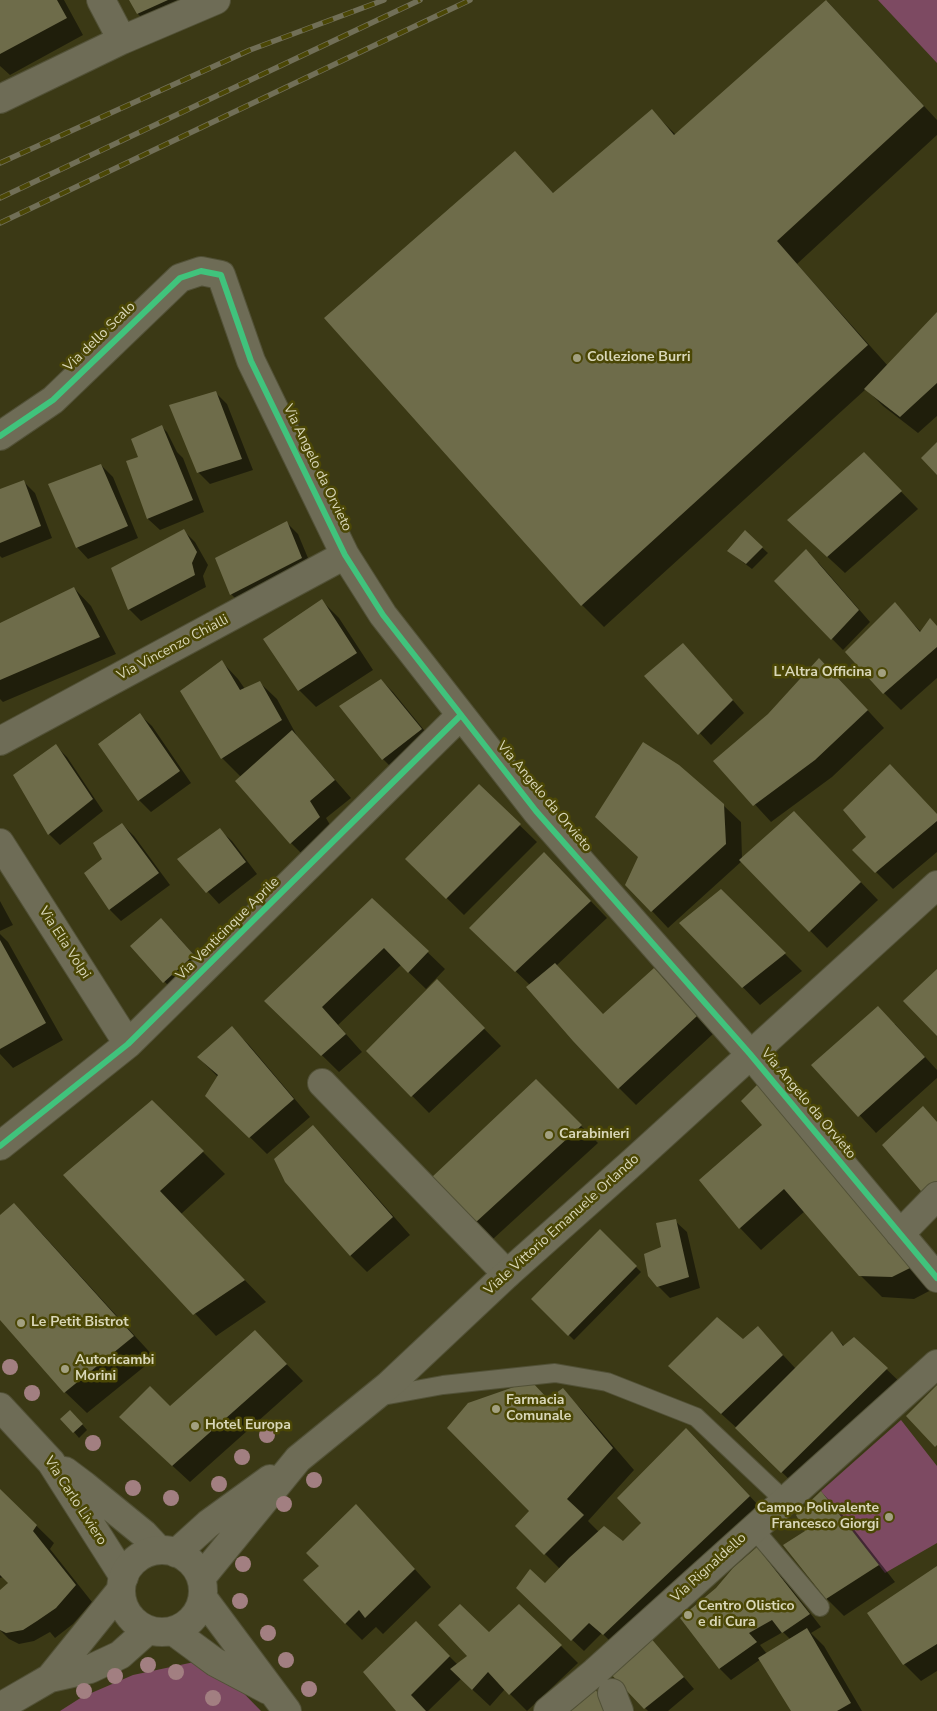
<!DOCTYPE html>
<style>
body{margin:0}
canvas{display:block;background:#3b3915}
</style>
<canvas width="937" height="1711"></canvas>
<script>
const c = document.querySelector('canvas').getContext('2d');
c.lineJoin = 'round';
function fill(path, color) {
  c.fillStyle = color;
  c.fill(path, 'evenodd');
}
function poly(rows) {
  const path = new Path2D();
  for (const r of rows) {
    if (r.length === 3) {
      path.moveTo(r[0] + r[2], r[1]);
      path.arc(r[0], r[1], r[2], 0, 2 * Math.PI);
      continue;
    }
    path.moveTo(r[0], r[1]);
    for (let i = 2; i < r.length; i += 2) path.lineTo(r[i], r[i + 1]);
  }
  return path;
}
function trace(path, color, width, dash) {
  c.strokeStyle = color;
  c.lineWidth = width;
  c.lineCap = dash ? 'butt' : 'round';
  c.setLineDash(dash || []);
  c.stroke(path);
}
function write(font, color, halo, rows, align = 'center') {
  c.font = font + ' "Nunito Sans",sans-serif';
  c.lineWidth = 5;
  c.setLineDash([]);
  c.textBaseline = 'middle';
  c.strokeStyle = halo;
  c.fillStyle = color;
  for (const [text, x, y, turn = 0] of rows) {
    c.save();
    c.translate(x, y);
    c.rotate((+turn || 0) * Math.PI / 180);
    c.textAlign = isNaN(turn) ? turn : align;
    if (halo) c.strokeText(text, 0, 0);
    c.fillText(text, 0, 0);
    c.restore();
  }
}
const green = poly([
 [878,0,937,0,937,63],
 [901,1420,937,1466,937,1543,885,1573,821,1491],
 [199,1661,217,1666,261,1711,60,1711,82,1697,133,1675]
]);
const shadow = poly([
 [0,0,64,0,83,35,10,75,0,66],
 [131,0,223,0,155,31,138,14],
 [827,1,937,120,937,135,797,264,888,366,937,314,937,416,918,433,883,406,866,389,604,627,582,605,326,318,515,153,554,194,652,111,676,135],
 [215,392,227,404,253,470,210,484,198,472],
 [162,427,167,432,177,452,183,458,204,512,160,530,148,519,127,462,140,458],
 [101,465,113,477,138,538,88,559,77,547],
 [881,471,918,509,845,573,806,537],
 [23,481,35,493,52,538,2,558,0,556,0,491],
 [287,523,298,534,313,570,243,606,231,594],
 [183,530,195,542,208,565,203,576,206,587,141,621,129,609,112,569],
 [745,532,768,553,752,569,728,551],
 [818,562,870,622,843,650,775,581],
 [74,588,91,606,116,654,3,702,0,699,0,624],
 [322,601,339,618,373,670,316,707,299,690],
 [895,604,921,632,937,627,937,678,901,710,884,693],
 [694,656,744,713,711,745,646,676],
 [222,662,238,679,245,689,259,682,277,699,297,736,351,798,326,818,336,835,308,860,291,843,236,781,241,777,222,758,182,691],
 [836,676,884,728,832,777,771,822,715,761],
 [381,680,393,692,433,741,394,770,383,759],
 [140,715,152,726,191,783,151,812,139,800],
 [56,746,67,757,103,811,60,845,49,834],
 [479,786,537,842,464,915,407,859],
 [723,805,741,822,742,859,811,830,878,900,827,948,742,861,668,928,652,911],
 [937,815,937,852,893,889,854,850,868,837],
 [122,824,134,836,170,885,121,921,110,910,86,873,103,860],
 [220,830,232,841,257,874,219,904,178,859],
 [561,870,607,918,556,966,604,1016,654,970,713,1034,636,1105,619,1088,530,985,488,945],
 [721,890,802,971,760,1005,681,923],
 [372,899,445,969,426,989,401,965,338,1025,362,1052,339,1072,283,1017],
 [0,901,13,925,0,931],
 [173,931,204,967,176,994,132,946],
 [0,934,8,942,63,1040,13,1068,0,1054],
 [454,998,501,1046,429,1113,368,1051],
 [895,1024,937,1070,937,1078,876,1133,813,1065],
 [232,1028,249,1045,310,1117,267,1154,207,1095,218,1077,199,1058],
 [536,1081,598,1143,493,1239,432,1178],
 [152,1101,225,1174,181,1214,266,1302,216,1336,65,1175],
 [763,1125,935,1288,914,1299,882,1297,860,1275,805,1211,761,1250,740,1228],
 [312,1126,329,1143,410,1235,367,1272,350,1255],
 [14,1205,36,1227,155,1358,87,1413,65,1392,0,1318,0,1217],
 [675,1221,687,1232,700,1288,670,1298,658,1286,662,1248],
 [600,1231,641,1272,574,1340,532,1299],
 [758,1328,796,1369,832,1333,844,1346,854,1338,904,1386,799,1489,739,1430,687,1383],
 [272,1349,303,1381,190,1482,138,1434,170,1407],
 [562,1390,584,1412,634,1470,588,1521,599,1532,623,1543,708,1451,771,1519,615,1646,602,1633,584,1651,529,1599,560,1569,517,1526,531,1511,548,1400],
 [76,1417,87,1430,79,1438,74,1432],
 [0,1490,54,1543,50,1549,92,1602,73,1624,55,1638,50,1632,34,1641,19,1644,9,1639,0,1630,0,1591,10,1584,3,1577,0,1578],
 [821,1492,838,1509,895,1582,844,1616,827,1599,807,1531],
 [373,1523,431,1587,383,1634,376,1627,362,1640,345,1623],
 [757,1548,769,1560,821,1627,811,1633,824,1646,862,1711,793,1711,761,1659,731,1680,720,1669,682,1618,717,1589],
 [783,1632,790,1639,767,1654,760,1645],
 [937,1568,937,1671,921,1681,904,1664],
 [416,1623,458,1665,469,1656,561,1646,578,1663,527,1711,505,1689,490,1706,461,1679,428,1711,398,1711],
 [660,1649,694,1689,668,1711,648,1711,609,1671]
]);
const building = poly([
 [0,0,57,0,67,18,0,54],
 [129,0,168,0,137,14],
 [826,0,924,106,777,241,868,345,581,606,324,318,515,151,553,193,652,109,674,135],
 [937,312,937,383,900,417,864,389],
 [216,391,242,459,197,473,169,405],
 [162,425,193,500,147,519,126,461,138,457,131,439],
 [937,442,937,475,921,458],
 [864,452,902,491,827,557,787,520],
 [101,464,128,526,76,548,48,484],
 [24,480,41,526,0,543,0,489],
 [287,521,302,558,230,595,215,558],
 [184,529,197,552,192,563,195,575,128,610,111,568],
 [745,530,763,547,746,564,727,551],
 [806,549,859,610,831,640,774,581],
 [74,587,100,637,0,680,0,623],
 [322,599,357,653,298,691,263,639],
 [895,602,920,632,930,618,937,626,937,647,883,694,845,652],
 [683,643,733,700,698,735,644,676],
 [819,658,868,710,815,760,753,806,713,761,768,714],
 [222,660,240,690,260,681,282,720,221,759,180,691],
 [381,679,422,729,382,760,339,706],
 [140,713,180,771,138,801,98,744],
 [292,730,335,780,310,801,320,817,290,844,235,781],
 [643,742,679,765,724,804,726,844,651,912,625,885,638,857,595,817],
 [56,744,93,799,48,835,13,775],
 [890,764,937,814,937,821,875,873,852,850,866,837,843,810],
 [479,784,521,824,446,899,405,859],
 [794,811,861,882,809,932,739,860],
 [122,823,159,873,109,910,84,873,102,859,93,843],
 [220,828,246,862,206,893,177,859],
 [544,852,591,901,515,972,469,928],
 [721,889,786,953,742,988,679,923],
 [372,898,429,951,408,973,384,948,322,1007,346,1034,321,1056,264,1001],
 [161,918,194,955,163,983,130,946],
 [0,940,46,1023,0,1049],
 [555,963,603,1014,654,968,697,1016,618,1089,573,1041,526,987],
 [937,969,937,1036,903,1001],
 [437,979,485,1028,411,1097,366,1051],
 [878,1006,925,1057,858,1117,811,1065],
 [232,1026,294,1099,249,1138,205,1096,218,1075,197,1057],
 [536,1079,582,1125,475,1223,431,1178],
 [759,1083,914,1266,892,1277,859,1276,784,1189,739,1229,699,1180,762,1125,741,1101],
 [152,1100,204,1151,160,1191,245,1280,193,1315,63,1175],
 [923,1106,937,1122,937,1188,926,1197,882,1145],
 [313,1125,393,1217,350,1256,285,1182,274,1159],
 [14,1203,134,1336,64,1393,0,1320,0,1215],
 [676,1219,689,1277,657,1287,648,1276,644,1254,661,1247,656,1223],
 [600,1229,637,1266,568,1336,531,1299],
 [717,1317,743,1339,758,1326,783,1355,721,1414,668,1366],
 [255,1330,287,1364,172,1466,119,1417,150,1386,170,1406],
 [832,1331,843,1346,854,1337,888,1368,781,1473,735,1428],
 [531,1381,548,1399,563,1388,613,1448,567,1499,584,1515,544,1555,515,1526,529,1511,447,1428,468,1403],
 [937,1385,937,1445,935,1447,906,1416],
 [70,1410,83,1424,73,1433,60,1419],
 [686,1428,750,1496,603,1635,589,1623,571,1641,516,1588,530,1569,545,1583,569,1558,604,1526,623,1541,641,1523,617,1498],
 [0,1489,37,1525,33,1531,76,1585,56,1608,37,1621,23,1630,6,1633,0,1630,0,1590,8,1583,0,1575],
 [821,1491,879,1565,826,1599,783,1545,805,1531,796,1515],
 [356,1504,415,1569,365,1618,359,1610,345,1624,303,1580,319,1566,306,1553],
 [757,1547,810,1614,782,1633,772,1620,749,1633,757,1642,719,1669,680,1618,716,1588,733,1568],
 [937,1566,937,1644,903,1665,867,1613],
 [460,1604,489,1632,519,1604,562,1645,509,1695,488,1672,472,1690,450,1669,467,1656,438,1625],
 [416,1621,450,1656,411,1695,426,1711,396,1711,363,1672],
 [807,1628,851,1703,837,1711,791,1711,758,1658],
 [649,1636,684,1677,644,1709,608,1671],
 [596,1690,607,1711,571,1711]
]);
const service = poly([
 [377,1397,443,1385,555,1373,607,1382,696,1417,784,1500],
 [753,1528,820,1607]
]);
const minor = poly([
 [101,0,122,40],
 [0,99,122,40,216,0],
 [0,436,53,400,180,278,201,271,221,275,251,361,345,555,383,615,536,811,750,1054,937,1278],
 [0,741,345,555],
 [0,843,128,1044],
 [322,1083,507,1274],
 [0,1146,128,1044,461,715],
 [900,1234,937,1196],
 [0,1407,51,1462,124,1577],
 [65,1471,85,1486,144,1534,159,1550],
 [612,1693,619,1711],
 [548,1711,595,1672,937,1364]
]);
const secondary = poly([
 [162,1591,41],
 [176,1553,208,1524,270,1479],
 [201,1578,298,1459,389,1385,507,1274,634,1161,937,885],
 [203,1598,287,1711],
 [173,1631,215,1662,268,1690],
 [50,1678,90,1669,120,1655,148,1630],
 [0,1707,50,1678,121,1590]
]);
const rail = poly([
 [0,163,250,50,384,0],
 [0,198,420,0],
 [0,223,470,0]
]);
const cycleway = poly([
 [0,436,53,400,180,278,201,271,221,275,251,361,345,555,383,615,536,811,750,1054,937,1278],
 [0,1146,128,1044,461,715]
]);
const trees = [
 [10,1367],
 [32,1393],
 [267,1435],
 [93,1443],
 [242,1457],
 [314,1480],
 [219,1484],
 [133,1488],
 [171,1498],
 [284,1504],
 [243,1564],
 [240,1601],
 [268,1633],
 [286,1660],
 [148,1665],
 [176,1672],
 [115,1676],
 [309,1689],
 [84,1691],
 [213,1698]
];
const markers = [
 [577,358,5,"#a2a080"],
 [882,673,5,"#a2a080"],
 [549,1135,5,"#a2a080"],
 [21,1323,5,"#a2a080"],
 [65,1369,5,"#a2a080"],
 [496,1409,5,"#a2a080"],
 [195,1426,5,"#a2a080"],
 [889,1517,5,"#a2a080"],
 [688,1615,5,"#a2a080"]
];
const streetNames = [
 ["Via dello Scalo",100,337,-44],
 ["Via Angelo da Orvieto",317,468,64],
 ["Via Vincenzo Chialli",173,648,-28],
 ["Via Angelo da Orvieto",544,797,50],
 ["Via Venticinque Aprile",228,929,-45],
 ["Via Elia Volpi",64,943,57],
 ["Via Angelo da Orvieto",808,1104,50],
 ["Viale Vittorio Emanuele Orlando",562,1225,-42],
 ["Via Carlo Liviero",75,1501,57],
 ["Via Rignaldello",709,1568,-42]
];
const poiNames = [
 ["Collezione Burri",587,358],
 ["L'Altra Officina",872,673,"right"],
 ["Carabinieri",559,1135],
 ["Le Petit Bistrot",31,1323],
 ["Autoricambi",75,1361],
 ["Morini",75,1377],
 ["Farmacia",506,1401],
 ["Comunale",506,1417],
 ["Hotel Europa",205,1426],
 ["Campo Polivalente",879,1509,"right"],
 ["Francesco Giorgi",879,1525,"right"],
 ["Centro Olistico",698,1607],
 ["e di Cura",698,1623]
];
fill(green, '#7d4a62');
fill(shadow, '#0007');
fill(building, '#6e6c4a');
trace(service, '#525137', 20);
trace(minor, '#525137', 30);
trace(secondary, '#525137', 30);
trace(service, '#6e6c56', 18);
trace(minor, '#6e6c56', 28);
trace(secondary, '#6e6c56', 28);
trace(rail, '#716f57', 5.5);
trace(rail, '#4b4705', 4, [11]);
trace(cycleway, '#40c37c', 6);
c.fillStyle = '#a27f81';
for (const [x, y] of trees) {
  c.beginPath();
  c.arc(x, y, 8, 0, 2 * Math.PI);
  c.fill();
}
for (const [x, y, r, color] of markers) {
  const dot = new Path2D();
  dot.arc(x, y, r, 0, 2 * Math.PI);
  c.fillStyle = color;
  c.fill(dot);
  trace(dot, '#4b4705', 2);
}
write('14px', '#d9d7b9', '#4b4705', streetNames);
write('bold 14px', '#d9d7b9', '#4b4705', poiNames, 'left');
</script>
